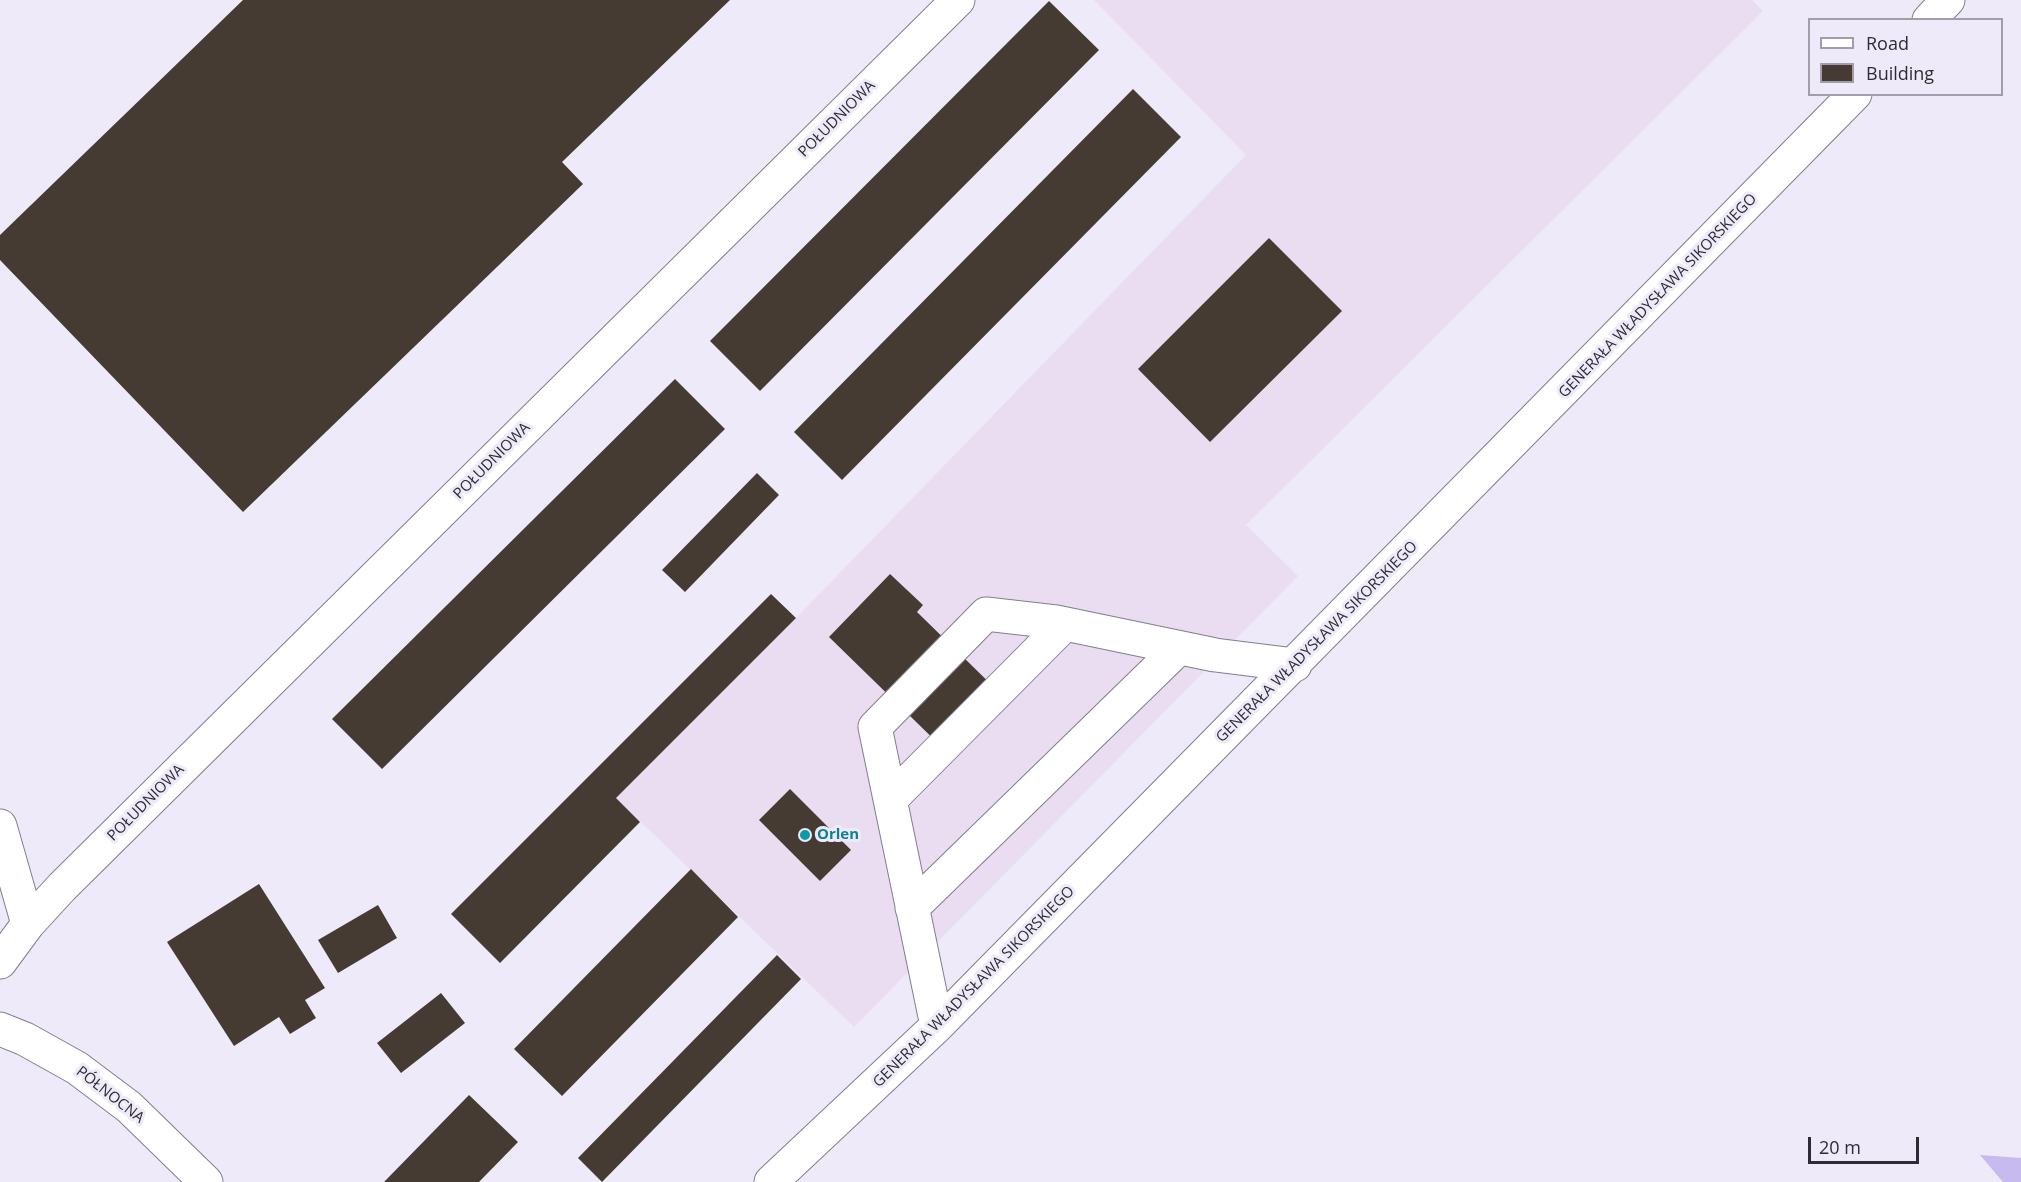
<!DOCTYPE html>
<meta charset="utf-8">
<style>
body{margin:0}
#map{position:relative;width:2021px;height:1182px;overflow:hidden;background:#eeeafa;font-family:"Open Sans",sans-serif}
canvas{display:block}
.legend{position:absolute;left:1808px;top:18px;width:195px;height:78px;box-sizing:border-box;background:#eeeafa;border:2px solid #a19eaa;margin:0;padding:8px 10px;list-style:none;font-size:18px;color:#2d2c32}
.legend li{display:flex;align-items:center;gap:12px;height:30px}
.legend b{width:30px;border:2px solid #a19eaa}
.scale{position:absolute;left:1808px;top:1137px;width:111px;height:27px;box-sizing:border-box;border:3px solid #2d2c32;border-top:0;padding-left:8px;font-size:18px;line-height:21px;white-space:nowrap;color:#2d2c32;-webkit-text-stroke:4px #eeeafa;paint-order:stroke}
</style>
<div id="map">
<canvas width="2021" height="1182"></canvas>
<ul class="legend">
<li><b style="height:8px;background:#fff"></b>Road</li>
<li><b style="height:16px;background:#463b32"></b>Building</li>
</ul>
<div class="scale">20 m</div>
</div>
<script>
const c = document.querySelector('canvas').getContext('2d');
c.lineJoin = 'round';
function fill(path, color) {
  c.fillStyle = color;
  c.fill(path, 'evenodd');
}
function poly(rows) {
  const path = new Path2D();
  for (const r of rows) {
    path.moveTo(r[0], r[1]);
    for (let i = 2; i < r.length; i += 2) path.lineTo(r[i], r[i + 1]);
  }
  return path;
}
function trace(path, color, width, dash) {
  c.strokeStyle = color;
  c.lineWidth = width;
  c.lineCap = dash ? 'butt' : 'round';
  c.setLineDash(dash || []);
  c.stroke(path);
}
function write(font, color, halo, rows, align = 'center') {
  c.font = font + ' "Open Sans",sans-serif';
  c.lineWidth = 6;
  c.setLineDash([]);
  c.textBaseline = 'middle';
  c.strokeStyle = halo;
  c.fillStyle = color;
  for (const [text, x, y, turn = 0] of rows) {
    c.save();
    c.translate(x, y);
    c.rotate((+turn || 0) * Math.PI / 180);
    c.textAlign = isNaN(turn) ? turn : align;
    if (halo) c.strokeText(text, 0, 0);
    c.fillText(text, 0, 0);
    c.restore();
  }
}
const commercial = poly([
 [1094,0,1752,0,1763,11,1246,525,1298,576,854,1027,616,798,796,618,1246,155]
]);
const green = poly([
 [1980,1155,2021,1158,2021,1182,2003,1182]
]);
const building = poly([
 [243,0,730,0,562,162,583,184,243,512,0,260,0,235],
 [1049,1,1099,50,760,391,710,341],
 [1133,89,1181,137,842,480,794,432],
 [1269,238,1342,311,1210,442,1138,369],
 [675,379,725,429,382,769,332,719],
 [757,473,779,495,685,592,662,570],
 [890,574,923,605,917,612,1004,697,949,754,829,637],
 [771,594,796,618,616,798,640,822,500,963,451,914],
 [790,789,851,850,820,881,759,820],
 [691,869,738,917,562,1096,514,1049],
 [259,884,325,988,305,1000,316,1018,290,1034,279,1017,234,1046,167,942],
 [378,905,397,938,338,973,318,940],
 [777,955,801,979,602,1182,578,1158],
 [441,993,465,1023,401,1073,377,1043],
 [469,1095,518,1142,479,1182,384,1182]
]);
const minor = poly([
 [1929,20,1948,0],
 [890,800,1065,624],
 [0,826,28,924],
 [912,908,1179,648],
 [0,962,28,924,62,887,958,0],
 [937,1026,875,727,986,614,1056,622,1215,655,1295,665],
 [0,1029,25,1039,77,1068,129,1107,206,1182],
 [771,1182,937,1026,1855,94]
]);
const markers = [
 [805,835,6,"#0f9aa8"]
];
const streetNames = [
 ["POŁUDNIOWA",837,119,-45],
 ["GENERAŁA WŁADYSŁAWA SIKORSKIEGO",1658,296,-46],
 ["POŁUDNIOWA",492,461,-45],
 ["GENERAŁA WŁADYSŁAWA SIKORSKIEGO",1317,642,-45],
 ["POŁUDNIOWA",146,803,-45],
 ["GENERAŁA WŁADYSŁAWA SIKORSKIEGO",974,987,-45],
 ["PÓŁNOCNA",110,1095,38]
];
const cultureNames = [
 ["Orlen",817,835]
];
fill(commercial, '#eaddf1');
fill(green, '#c7baee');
fill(building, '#463b32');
trace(minor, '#817e8d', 35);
trace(minor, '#fff', 33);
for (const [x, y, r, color] of markers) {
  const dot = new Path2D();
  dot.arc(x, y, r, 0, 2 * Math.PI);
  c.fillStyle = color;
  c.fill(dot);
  trace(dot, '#eeeafa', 2);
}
write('15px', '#2d2c32', '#eeeafa', streetNames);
write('bold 15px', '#0d838f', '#eeeafa', cultureNames, 'left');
</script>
